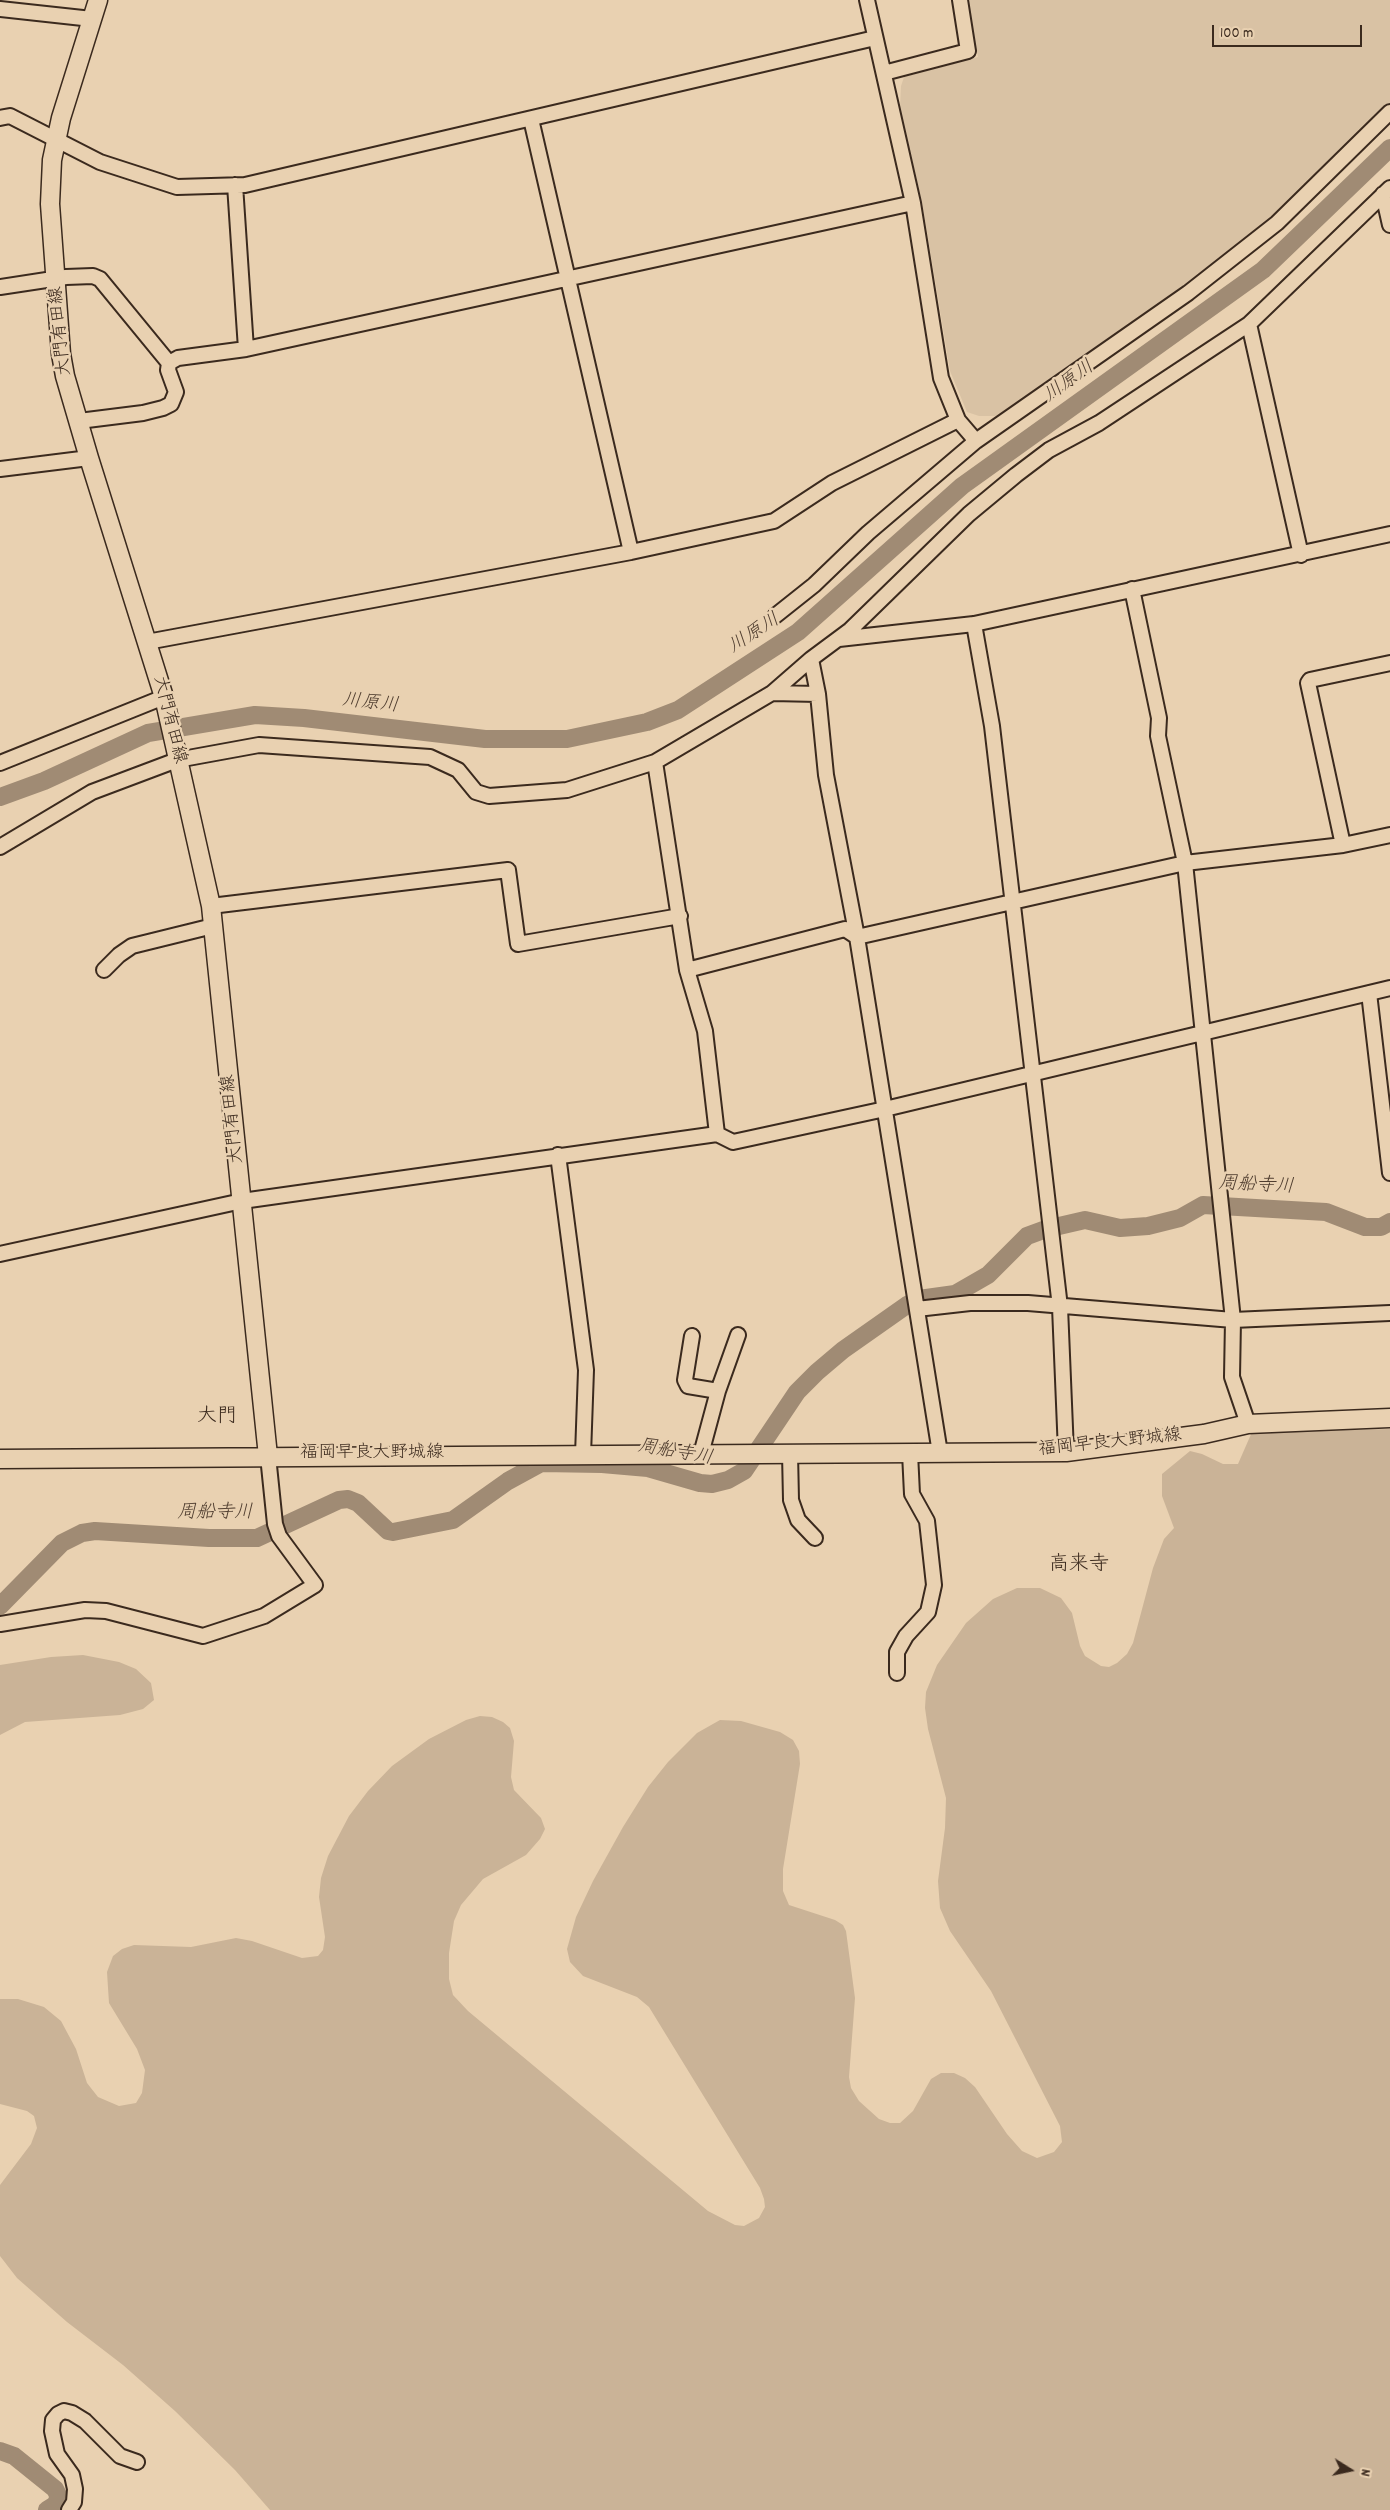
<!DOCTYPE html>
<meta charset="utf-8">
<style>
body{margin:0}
#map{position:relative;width:1390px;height:2510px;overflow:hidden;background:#e9d1b1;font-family:Dekko,sans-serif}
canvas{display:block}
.north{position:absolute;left:1325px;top:2445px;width:50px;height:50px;-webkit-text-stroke:4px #e9d1b1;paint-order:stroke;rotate:100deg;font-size:14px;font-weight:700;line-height:20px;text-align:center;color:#3b2a1e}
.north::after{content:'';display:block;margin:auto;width:18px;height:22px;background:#3b2a1e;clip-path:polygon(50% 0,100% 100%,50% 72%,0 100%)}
.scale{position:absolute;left:1212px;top:25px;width:150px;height:22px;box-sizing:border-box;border:2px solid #3b2a1e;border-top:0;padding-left:6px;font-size:15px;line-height:18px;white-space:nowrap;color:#3b2a1e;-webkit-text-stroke:4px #e9d1b1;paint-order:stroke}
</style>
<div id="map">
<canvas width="1390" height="2510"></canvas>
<div class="north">N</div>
<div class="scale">100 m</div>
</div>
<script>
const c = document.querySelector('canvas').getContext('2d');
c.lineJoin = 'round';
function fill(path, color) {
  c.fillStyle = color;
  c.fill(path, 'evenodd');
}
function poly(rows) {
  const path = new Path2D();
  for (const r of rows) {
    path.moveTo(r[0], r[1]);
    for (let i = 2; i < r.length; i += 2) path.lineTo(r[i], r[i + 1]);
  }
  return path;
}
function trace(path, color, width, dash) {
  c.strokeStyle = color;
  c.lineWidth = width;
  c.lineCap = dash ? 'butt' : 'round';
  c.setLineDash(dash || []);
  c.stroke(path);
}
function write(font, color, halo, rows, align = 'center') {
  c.font = font + ' Dekko,"Klee One",sans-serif';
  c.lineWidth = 5;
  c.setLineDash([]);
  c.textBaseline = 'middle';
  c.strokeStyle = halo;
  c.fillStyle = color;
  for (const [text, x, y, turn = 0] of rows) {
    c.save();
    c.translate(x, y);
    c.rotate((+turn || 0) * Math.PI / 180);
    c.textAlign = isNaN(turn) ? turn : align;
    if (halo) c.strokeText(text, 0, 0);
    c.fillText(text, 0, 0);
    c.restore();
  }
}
const built = poly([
 [967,0,1390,0,1390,105,1378,114,1376,121,1238,251,1010,411,995,416,979,416,967,412,950,371,922,202,900,108,901,86,904,77,978,57]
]);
const green = poly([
 [1390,1429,1390,2510,270,2510,235,2470,175,2411,123,2365,67,2322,17,2278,0,2256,0,2185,31,2144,37,2128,34,2116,27,2111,0,2104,0,1999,18,1999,44,2007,61,2021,76,2049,87,2083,98,2097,119,2106,136,2103,142,2093,145,2070,137,2049,109,2003,107,1972,113,1956,122,1949,134,1945,191,1947,236,1938,252,1941,302,1958,318,1956,323,1950,325,1937,319,1897,321,1878,328,1856,349,1816,368,1791,392,1766,429,1739,466,1720,480,1716,492,1717,503,1722,510,1728,514,1741,511,1777,514,1790,541,1818,545,1829,540,1839,526,1855,483,1879,461,1905,454,1921,449,1953,449,1979,453,1995,468,2011,708,2211,735,2225,744,2226,759,2218,765,2207,764,2199,760,2188,649,2007,637,1997,583,1976,570,1962,567,1949,576,1917,593,1881,623,1827,648,1787,668,1762,697,1733,720,1720,741,1721,780,1732,793,1740,799,1751,800,1764,783,1869,783,1891,789,1905,835,1920,843,1925,846,1931,855,1998,849,2077,851,2088,859,2101,879,2119,890,2123,900,2123,913,2111,931,2079,941,2073,954,2073,965,2078,975,2087,1007,2134,1022,2151,1037,2158,1054,2152,1062,2142,1060,2126,991,1991,950,1931,940,1908,938,1881,945,1828,946,1798,928,1729,925,1708,926,1692,937,1665,966,1623,993,1599,1017,1588,1040,1588,1061,1598,1072,1613,1080,1646,1085,1656,1101,1666,1109,1667,1117,1663,1127,1654,1133,1643,1153,1568,1164,1539,1174,1528,1162,1496,1162,1474,1190,1451,1202,1454,1223,1464,1238,1464,1252,1432],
 [83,1655,119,1662,136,1669,151,1683,154,1700,143,1709,120,1715,25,1722,0,1735,0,1665,51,1657]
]);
const river = poly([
 [0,797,44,781,148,733,255,715,304,718,485,739,567,739,647,722,678,710,798,632,962,486,1263,270,1390,148],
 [0,1606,62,1543,82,1533,95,1531,209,1538,257,1538,339,1500,348,1499,358,1503,388,1531,393,1532,453,1520,508,1481,541,1463,602,1464,648,1468,700,1483,712,1484,728,1480,744,1471,797,1392,817,1372,843,1350,907,1305,919,1299,955,1294,988,1275,1027,1236,1046,1229,1085,1220,1120,1228,1148,1226,1180,1218,1203,1205,1326,1212,1365,1227,1381,1227,1390,1222],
 [0,2451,14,2456,55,2489,59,2497,55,2505,47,2510]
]);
const minor = poly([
 [867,0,913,203,941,378,958,420,976,441],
 [0,9,92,19],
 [884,73,968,51,960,0],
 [0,118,10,116,100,162,177,187,245,185,875,38],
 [531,119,631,552],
 [235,185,246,349],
 [1383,194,1390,225],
 [0,287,66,277,93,276,100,279,169,363,168,370,176,392,171,404,163,408,143,413,79,421],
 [1249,324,1301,555],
 [169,363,178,358,246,349,913,203],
 [0,469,89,458],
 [1132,589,1159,718,1158,736,1185,863,1233,1320,1232,1377,1248,1424],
 [775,616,814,585,868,533,976,441,1188,293,1277,223,1390,112],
 [974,624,992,726,1060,1307,1066,1452],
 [839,639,974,624,1390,534],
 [147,642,631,552,774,521,832,483,958,420],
 [772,693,811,659],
 [655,762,687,970,845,929,857,937,1185,863,1343,845,1390,835],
 [0,763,164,697],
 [1343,845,1308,683,1310,680,1390,663],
 [0,847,92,792,177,760,259,745,430,757,458,770,476,792,489,796,567,790,655,762,772,693,818,694],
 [211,906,508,870,518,944,680,916],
 [104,970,119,955,132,946,213,926],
 [687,970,705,1031,717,1134],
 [1369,993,1390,1173],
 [558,1155,586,1370,583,1455],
 [0,1254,242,1201,717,1134,733,1142,885,1109,1390,988],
 [917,1309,970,1303,1028,1303,1233,1320,1390,1313],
 [692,1336,685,1380,688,1386,718,1391],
 [790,1453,791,1500,798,1520,815,1538],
 [940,1453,857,937,826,775,818,694,811,659,850,630,969,514,1016,475,1049,450,1099,423,1249,324,1390,188],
 [701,1454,718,1391,738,1335],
 [0,1624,85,1610,106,1611,203,1636,264,1616,315,1585,279,1536,275,1524,268,1456],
 [897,1673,897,1652,906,1636,928,1612,934,1585,927,1521,912,1494,910,1453],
 [69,2510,74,2502,75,2489,72,2475,57,2454,52,2431,53,2420,58,2414,64,2411,72,2413,85,2421,120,2456,137,2462]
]);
const major = poly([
 [98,0,61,118,52,160,50,204,61,354,65,376,89,458,164,697,211,906,268,1456],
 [0,1459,1066,1452,1204,1434,1248,1424,1390,1418]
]);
const streetNames = [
 ["大門有田線",62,331,-96],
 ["大門有田線",168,720,76],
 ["大門有田線",234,1119,-96],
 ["福岡早良大野城線",1110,1444,-6],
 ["福岡早良大野城線",372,1455]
];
const waterNames = [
 ["川原川",1070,383,-36],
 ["川原川",755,635,-33],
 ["川原川",370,705,6],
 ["周船寺川",1256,1187,3],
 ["周船寺川",675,1454,10],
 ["周船寺川",215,1514]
];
const quarterNames = [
 ["大門",217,1418],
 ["高来寺",1079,1566]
];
fill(built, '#d9c2a4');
fill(green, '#cab397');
trace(river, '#a08b74', 18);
trace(minor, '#3b2a1e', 18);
trace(major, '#3b2a1e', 21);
trace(minor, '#e9d1b1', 14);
trace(major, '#e9d1b1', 18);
write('18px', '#3b2a1e', '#e9d1b1', streetNames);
write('italic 19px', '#4f3d2f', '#e9d1b1', waterNames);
write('20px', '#3b2a1e', '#e9d1b1', quarterNames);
</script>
